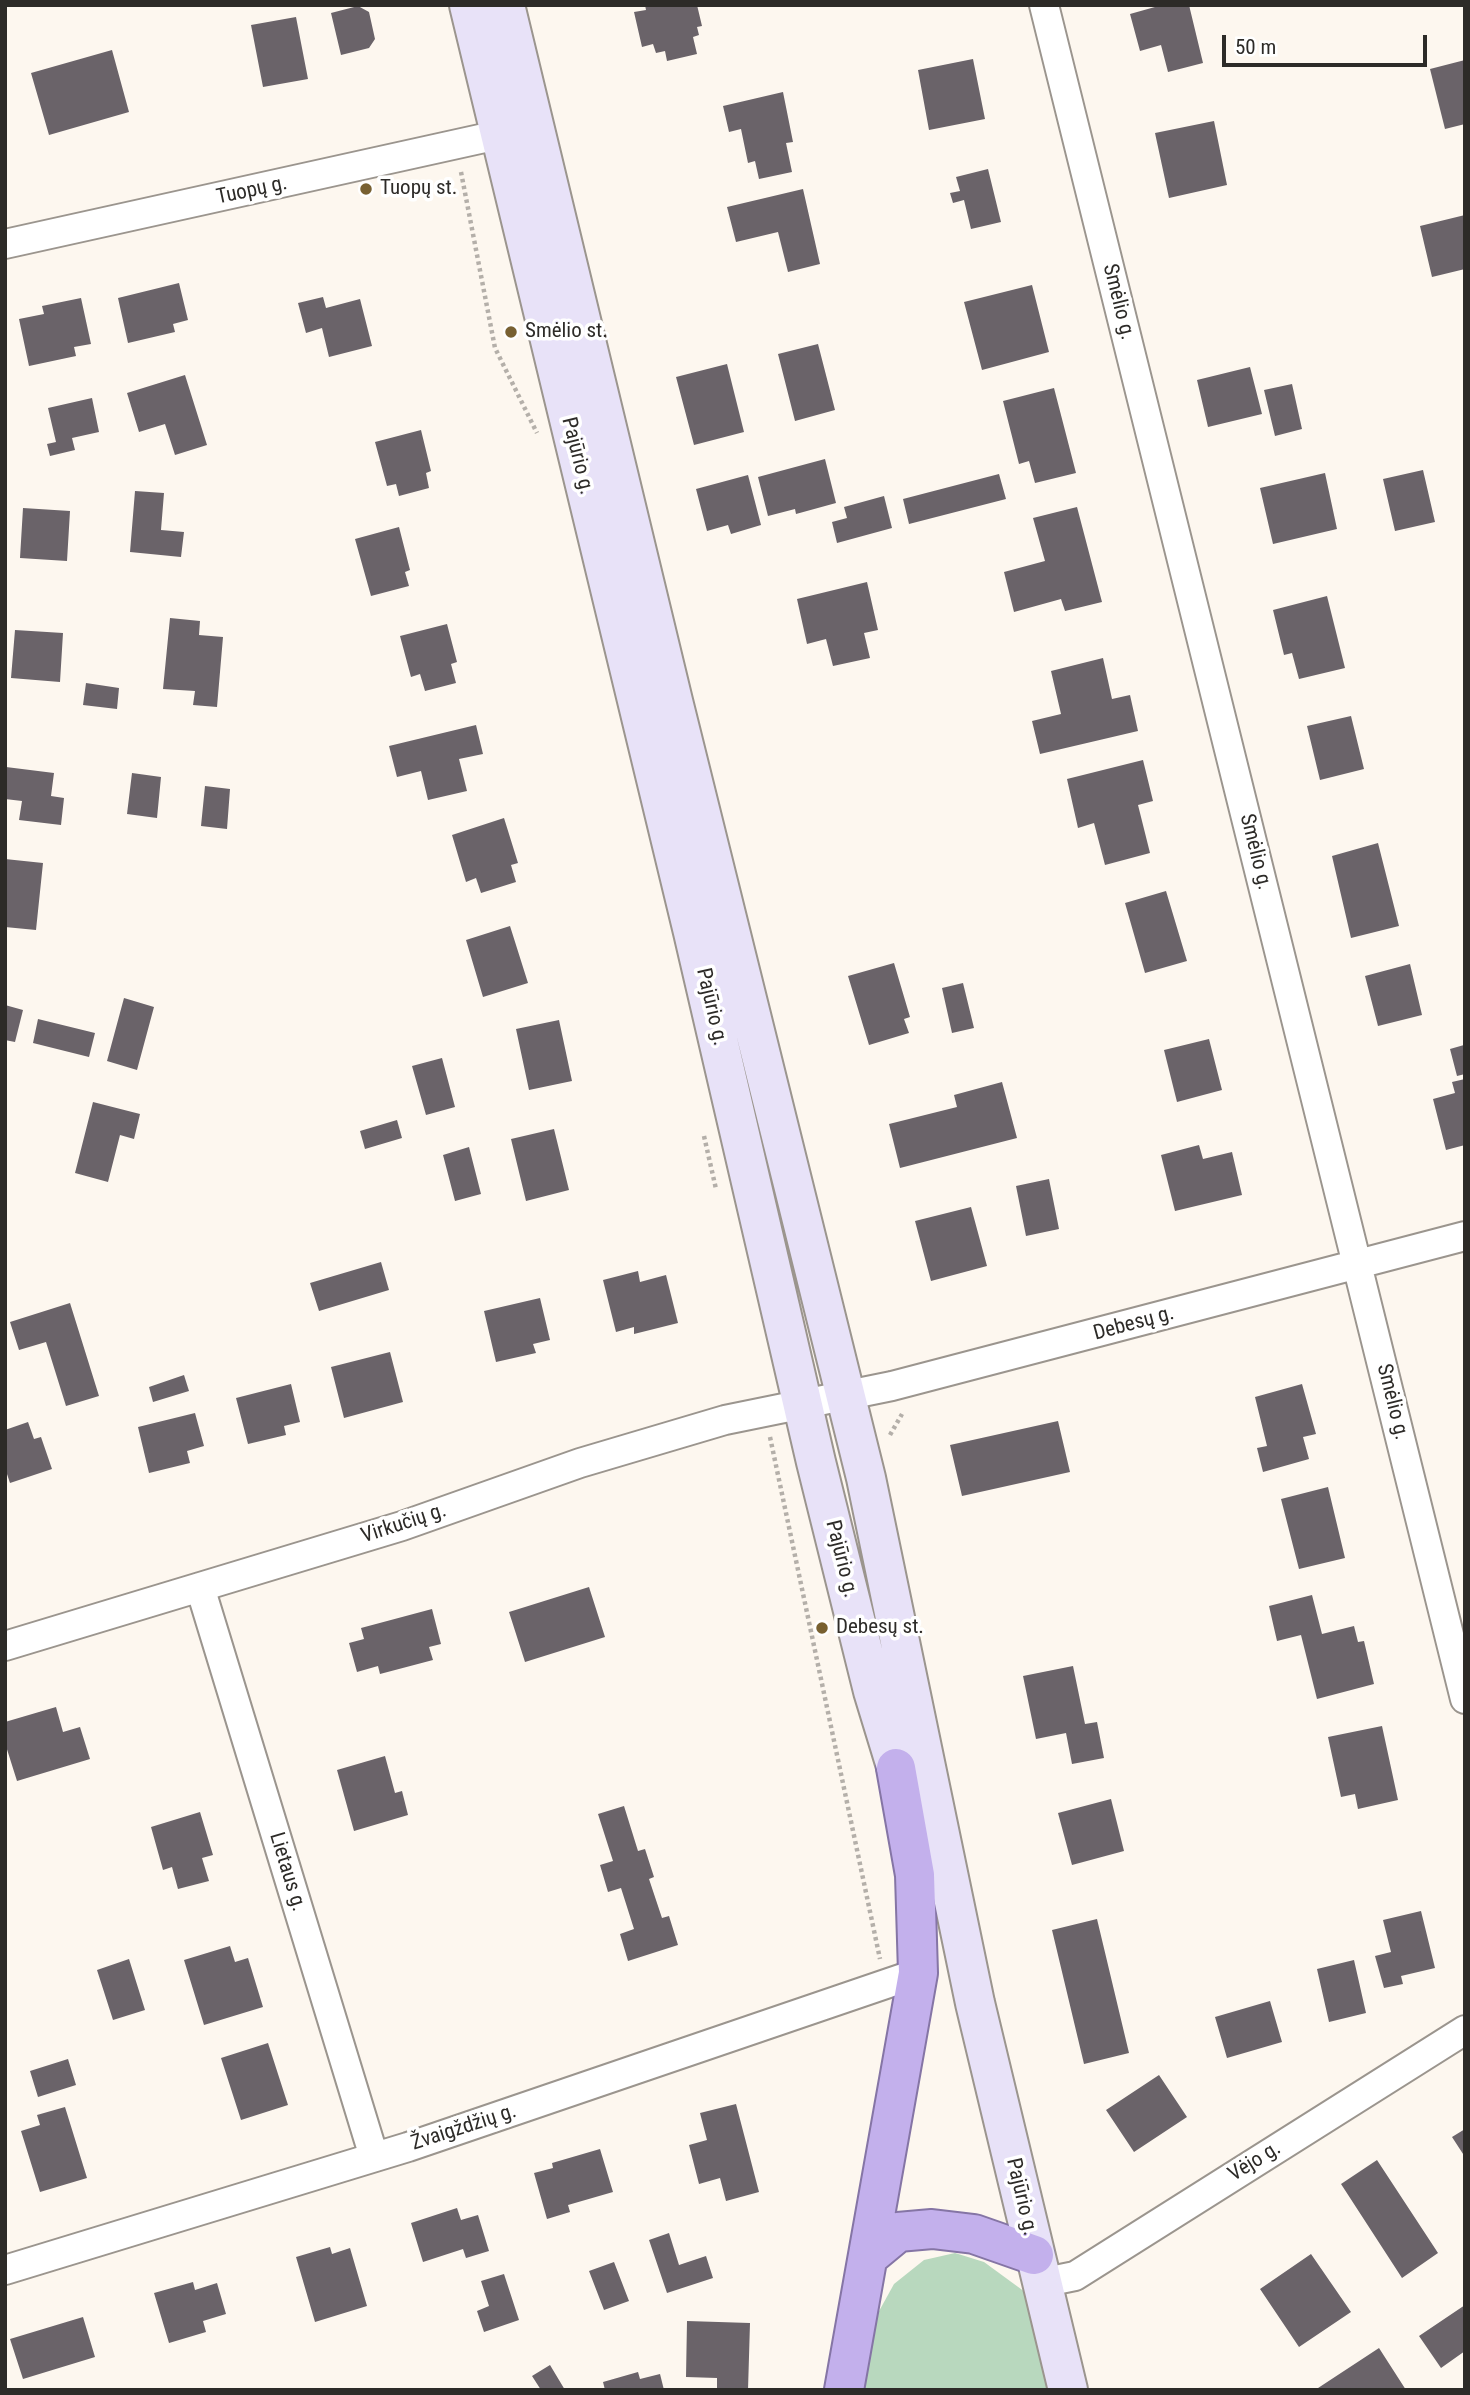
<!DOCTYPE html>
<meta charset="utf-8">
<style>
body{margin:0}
#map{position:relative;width:1470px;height:2395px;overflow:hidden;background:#fdf7ef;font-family:"Roboto Condensed",sans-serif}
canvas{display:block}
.frame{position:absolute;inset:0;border:7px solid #2d2b28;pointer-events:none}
.scale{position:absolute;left:1222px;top:35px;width:205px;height:32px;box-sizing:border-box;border:4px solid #2d2b28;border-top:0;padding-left:9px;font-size:21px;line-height:24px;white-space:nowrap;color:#2d2b28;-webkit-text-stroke:5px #fff;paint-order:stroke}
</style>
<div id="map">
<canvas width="1470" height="2395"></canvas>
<div class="frame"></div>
<div class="scale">50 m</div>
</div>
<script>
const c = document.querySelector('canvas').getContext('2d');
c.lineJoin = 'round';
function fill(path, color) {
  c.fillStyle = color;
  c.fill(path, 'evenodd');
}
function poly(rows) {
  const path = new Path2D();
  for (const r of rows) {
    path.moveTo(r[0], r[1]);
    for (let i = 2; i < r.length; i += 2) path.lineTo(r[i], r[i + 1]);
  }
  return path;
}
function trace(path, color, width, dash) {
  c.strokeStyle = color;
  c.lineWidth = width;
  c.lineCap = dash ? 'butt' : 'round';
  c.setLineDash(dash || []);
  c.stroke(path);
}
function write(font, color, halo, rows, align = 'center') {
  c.font = font + ' "Roboto Condensed",sans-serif';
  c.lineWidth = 7;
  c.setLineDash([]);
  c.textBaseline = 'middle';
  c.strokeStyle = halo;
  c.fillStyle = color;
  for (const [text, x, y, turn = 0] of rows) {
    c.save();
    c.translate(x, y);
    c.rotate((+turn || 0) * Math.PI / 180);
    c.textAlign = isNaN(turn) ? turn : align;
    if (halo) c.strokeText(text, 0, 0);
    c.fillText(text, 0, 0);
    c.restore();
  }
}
const green = poly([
 [955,2253,984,2262,1025,2292,1050,2390,863,2390,878,2313,894,2284,924,2260]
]);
const building = poly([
 [645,5,697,5,702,26,697,27,699,35,693,37,697,54,667,61,665,51,656,53,653,44,642,47,634,12,646,10],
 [1162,5,1189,5,1203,63,1168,72,1161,45,1140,51,1130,14],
 [358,6,369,12,375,39,369,48,341,55,331,13],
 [296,17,308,79,263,87,251,25],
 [112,50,129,112,49,135,31,73],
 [973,59,985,119,929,130,918,70],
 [1465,60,1465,124,1445,129,1430,69],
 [783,92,793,142,786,143,792,172,759,179,755,161,748,163,741,129,729,132,723,106],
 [1214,121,1227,185,1169,198,1155,133],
 [988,169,1001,222,971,229,964,200,953,203,950,193,960,191,956,177],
 [803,189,820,264,788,272,778,232,736,242,727,207],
 [1465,215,1465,269,1432,277,1420,226],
 [179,283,188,320,173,324,175,332,128,343,118,298],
 [1032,285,1049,352,982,370,964,302],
 [323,297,326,308,360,299,372,346,329,357,322,328,306,333,298,303],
 [81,298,91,344,74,347,76,356,29,366,19,319,44,314,42,306],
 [818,344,835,410,795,421,778,354],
 [727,364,744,432,694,445,676,377],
 [1250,367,1262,414,1208,427,1197,380],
 [185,375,207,445,175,455,165,424,139,432,127,393],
 [1292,384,1302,429,1275,436,1264,390],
 [1054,388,1076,473,1035,483,1029,461,1019,464,1003,401],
 [92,398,99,432,72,438,75,450,50,456,47,444,56,442,48,408],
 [421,430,431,471,426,473,429,488,399,496,396,484,387,486,375,442],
 [825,459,836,503,796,514,795,509,768,516,758,477],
 [1423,470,1435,522,1395,531,1383,479],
 [1325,473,1337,529,1273,544,1260,488],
 [999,474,1006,499,909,524,903,499],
 [748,475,761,525,731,534,728,525,707,531,696,489],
 [135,491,164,493,161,530,184,532,181,557,130,552],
 [884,496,892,528,837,543,832,522,847,518,844,507],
 [1077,507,1102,602,1065,611,1061,599,1014,612,1004,572,1045,561,1033,518],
 [23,508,70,511,67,561,20,558],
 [399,527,410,570,405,572,409,586,371,596,355,539],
 [867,582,878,630,864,633,870,658,833,666,826,639,807,644,797,599],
 [1327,596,1345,668,1299,679,1292,653,1284,655,1273,610],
 [170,618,200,621,199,635,223,637,217,707,193,705,195,691,163,689],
 [447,624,457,662,451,664,456,683,425,691,420,674,411,677,400,636],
 [15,630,63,633,60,682,11,678],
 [1103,658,1112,699,1130,695,1138,731,1040,754,1032,721,1061,714,1051,671],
 [86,683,119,688,117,709,83,705],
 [1351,716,1364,769,1320,780,1307,726],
 [476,725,483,754,459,759,467,791,428,800,421,771,397,777,389,746],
 [1143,760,1153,801,1138,805,1150,853,1105,865,1094,823,1078,828,1067,779],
 [6,767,54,773,51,796,64,798,61,825,19,820,22,801,5,799],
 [132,773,161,777,157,818,127,814],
 [205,786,230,789,227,829,201,826],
 [504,818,518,863,511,865,516,882,481,893,476,878,466,882,452,835],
 [1378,843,1399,926,1351,938,1332,856],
 [5,859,43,863,36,930,5,927],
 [1166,891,1187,961,1145,973,1125,903],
 [510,926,528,983,483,997,466,940],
 [894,963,910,1017,904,1019,909,1033,869,1045,848,976],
 [1410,964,1422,1015,1378,1026,1365,976],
 [963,983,974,1028,952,1033,942,988],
 [124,998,154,1007,137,1070,107,1061],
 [5,1005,23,1010,15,1042,5,1040],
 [38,1019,95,1033,89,1057,33,1043],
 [559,1020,572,1081,529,1090,516,1029],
 [1209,1039,1222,1090,1177,1102,1164,1050],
 [1464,1045,1465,1074,1457,1076,1450,1049],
 [442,1058,455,1107,426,1115,412,1066],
 [1465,1079,1465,1145,1446,1150,1433,1099,1455,1093,1452,1082],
 [1002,1082,1017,1138,900,1168,889,1124,957,1107,954,1095],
 [93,1102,140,1114,134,1139,120,1135,108,1182,75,1173],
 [397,1120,402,1138,365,1149,360,1131],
 [554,1129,569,1190,526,1201,511,1139],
 [1199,1145,1203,1159,1232,1152,1242,1195,1175,1211,1161,1155],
 [469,1147,481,1194,455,1201,443,1155],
 [1049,1179,1059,1229,1026,1236,1016,1186],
 [971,1207,987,1266,931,1281,915,1221],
 [381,1262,389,1290,319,1311,310,1283],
 [638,1271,640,1282,666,1275,678,1323,634,1334,634,1327,616,1332,603,1280],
 [540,1298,550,1340,533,1344,536,1353,496,1362,484,1311],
 [70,1303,99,1396,66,1406,46,1342,19,1350,10,1322],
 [390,1352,403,1402,344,1418,331,1367],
 [184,1375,189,1391,153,1402,149,1387],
 [291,1384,300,1422,284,1426,286,1435,248,1444,236,1398],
 [1302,1384,1316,1434,1303,1437,1309,1459,1263,1472,1257,1448,1267,1446,1255,1397],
 [195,1413,204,1446,187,1451,190,1463,149,1473,138,1427],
 [1058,1421,1070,1472,962,1496,950,1445],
 [28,1422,34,1439,41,1437,52,1469,10,1483,5,1468,5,1430],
 [1328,1487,1345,1558,1299,1569,1281,1499],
 [589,1587,605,1637,525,1662,509,1612],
 [1312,1595,1322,1634,1354,1626,1358,1642,1364,1641,1374,1684,1317,1699,1301,1635,1277,1641,1269,1606],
 [432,1609,441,1644,429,1647,433,1660,380,1674,378,1666,357,1672,349,1643,364,1639,361,1628],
 [1073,1666,1085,1724,1097,1722,1104,1758,1072,1764,1066,1733,1036,1739,1023,1676],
 [56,1707,63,1732,80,1727,90,1759,17,1781,5,1743,5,1722],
 [1382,1726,1398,1800,1358,1809,1355,1794,1341,1797,1328,1737],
 [385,1756,395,1793,402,1791,408,1815,354,1831,337,1770],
 [1111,1799,1124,1851,1072,1865,1058,1813],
 [624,1806,638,1851,645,1849,654,1877,649,1879,662,1918,669,1916,678,1945,628,1961,620,1934,634,1929,621,1888,608,1892,600,1865,613,1861,598,1814],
 [200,1812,213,1855,202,1858,209,1881,178,1889,172,1867,163,1870,151,1827],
 [1421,1911,1435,1968,1401,1976,1403,1984,1384,1988,1375,1956,1391,1952,1383,1920],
 [1097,1919,1129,2053,1084,2064,1052,1930],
 [230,1946,235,1962,248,1958,263,2007,204,2025,184,1960],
 [129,1959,145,2010,113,2020,97,1970],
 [1354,1960,1366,2013,1329,2022,1317,1969],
 [1270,2001,1282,2042,1227,2058,1215,2017],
 [268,2043,288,2105,241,2120,221,2058],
 [68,2059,76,2085,38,2097,30,2071],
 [1159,2075,1187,2117,1134,2152,1106,2110],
 [736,2104,759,2192,726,2201,720,2178,699,2184,689,2145,707,2140,700,2113],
 [65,2107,87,2178,40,2192,21,2131,40,2125,37,2115],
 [1465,2129,1465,2157,1452,2137],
 [600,2149,613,2192,568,2205,570,2212,547,2219,534,2173,553,2168,552,2163],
 [1377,2160,1438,2253,1402,2278,1341,2184],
 [457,2208,461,2220,478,2215,489,2251,466,2258,463,2249,423,2262,411,2223],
 [669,2233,679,2265,706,2256,713,2278,667,2293,649,2240],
 [330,2247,332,2254,350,2248,367,2306,315,2322,296,2257],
 [1311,2254,1351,2312,1299,2347,1260,2289],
 [614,2262,629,2301,604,2310,589,2271],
 [504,2274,519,2320,484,2332,477,2311,489,2306,481,2281],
 [193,2282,195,2290,217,2283,226,2314,203,2321,206,2332,169,2343,154,2293],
 [1465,2305,1465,2351,1441,2368,1419,2336],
 [83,2317,95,2357,23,2379,10,2339],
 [687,2321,750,2323,748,2390,717,2390,717,2378,686,2377],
 [1379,2348,1406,2390,1315,2390],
 [550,2365,565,2390,541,2390,532,2376],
 [638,2372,640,2379,660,2374,664,2390,605,2390,603,2382]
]);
const path = poly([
 [461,172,495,348,537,433],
 [704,1136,716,1189],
 [890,1435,902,1414],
 [770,1437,880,1959]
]);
const minor = poly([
 [1044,5,1465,1699],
 [5,244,498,135],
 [200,1587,374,2157],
 [5,1646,402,1526,580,1463,725,1420,892,1386,1465,1236],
 [5,2270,408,2147,918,1973],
 [1041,2283,1075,2276,1465,2030]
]);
const secondary = poly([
 [469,5,693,932,816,1462,873,1691,906,1799],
 [505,5,673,701,866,1478,975,2003,1068,2390]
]);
const trunk = poly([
 [869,2256,898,2232,932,2229,974,2234,1034,2255],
 [844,2390,918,1973,915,1875,896,1768]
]);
const markers = [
 [366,189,7,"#786031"],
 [511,332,7,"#786031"],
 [822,1628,7,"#786031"]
];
const poiNames = [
 ["Tuopų st.",380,189],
 ["Smėlio st.",525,332],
 ["Debesų st.",836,1628]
];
const streetNames = [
 ["Tuopų g.",252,191,-12],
 ["Smėlio g.",1118,302,76],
 ["Pajūrio g.",577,456,76],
 ["Smėlio g.",1255,852,76],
 ["Pajūrio g.",711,1007,77],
 ["Debesų g.",1134,1324,-15],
 ["Smėlio g.",1392,1402,76],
 ["Virkučių g.",404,1524,-18],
 ["Pajūrio g.",841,1559,76],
 ["Lietaus g.",287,1872,73],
 ["Žvaigždžių g.",464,2128,-18],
 ["Vėjo g.",1255,2162,-32],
 ["Pajūrio g.",1021,2197,77]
];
fill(green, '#b8d8be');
fill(building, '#6a6369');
trace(minor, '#9b958e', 32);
trace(secondary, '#9b958e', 42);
trace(trunk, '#8575a5', 42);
trace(path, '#b4afa9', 4.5, [3.5, 3.5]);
trace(minor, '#fff', 28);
trace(secondary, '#e8e2f8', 38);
trace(trunk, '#c3b0ec', 38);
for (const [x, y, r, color] of markers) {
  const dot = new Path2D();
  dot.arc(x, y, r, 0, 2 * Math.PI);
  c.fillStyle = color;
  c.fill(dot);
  trace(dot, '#fff', 2.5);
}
write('21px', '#2d2b28', '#fff', poiNames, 'left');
write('21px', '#2d2b28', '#fff', streetNames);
</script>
